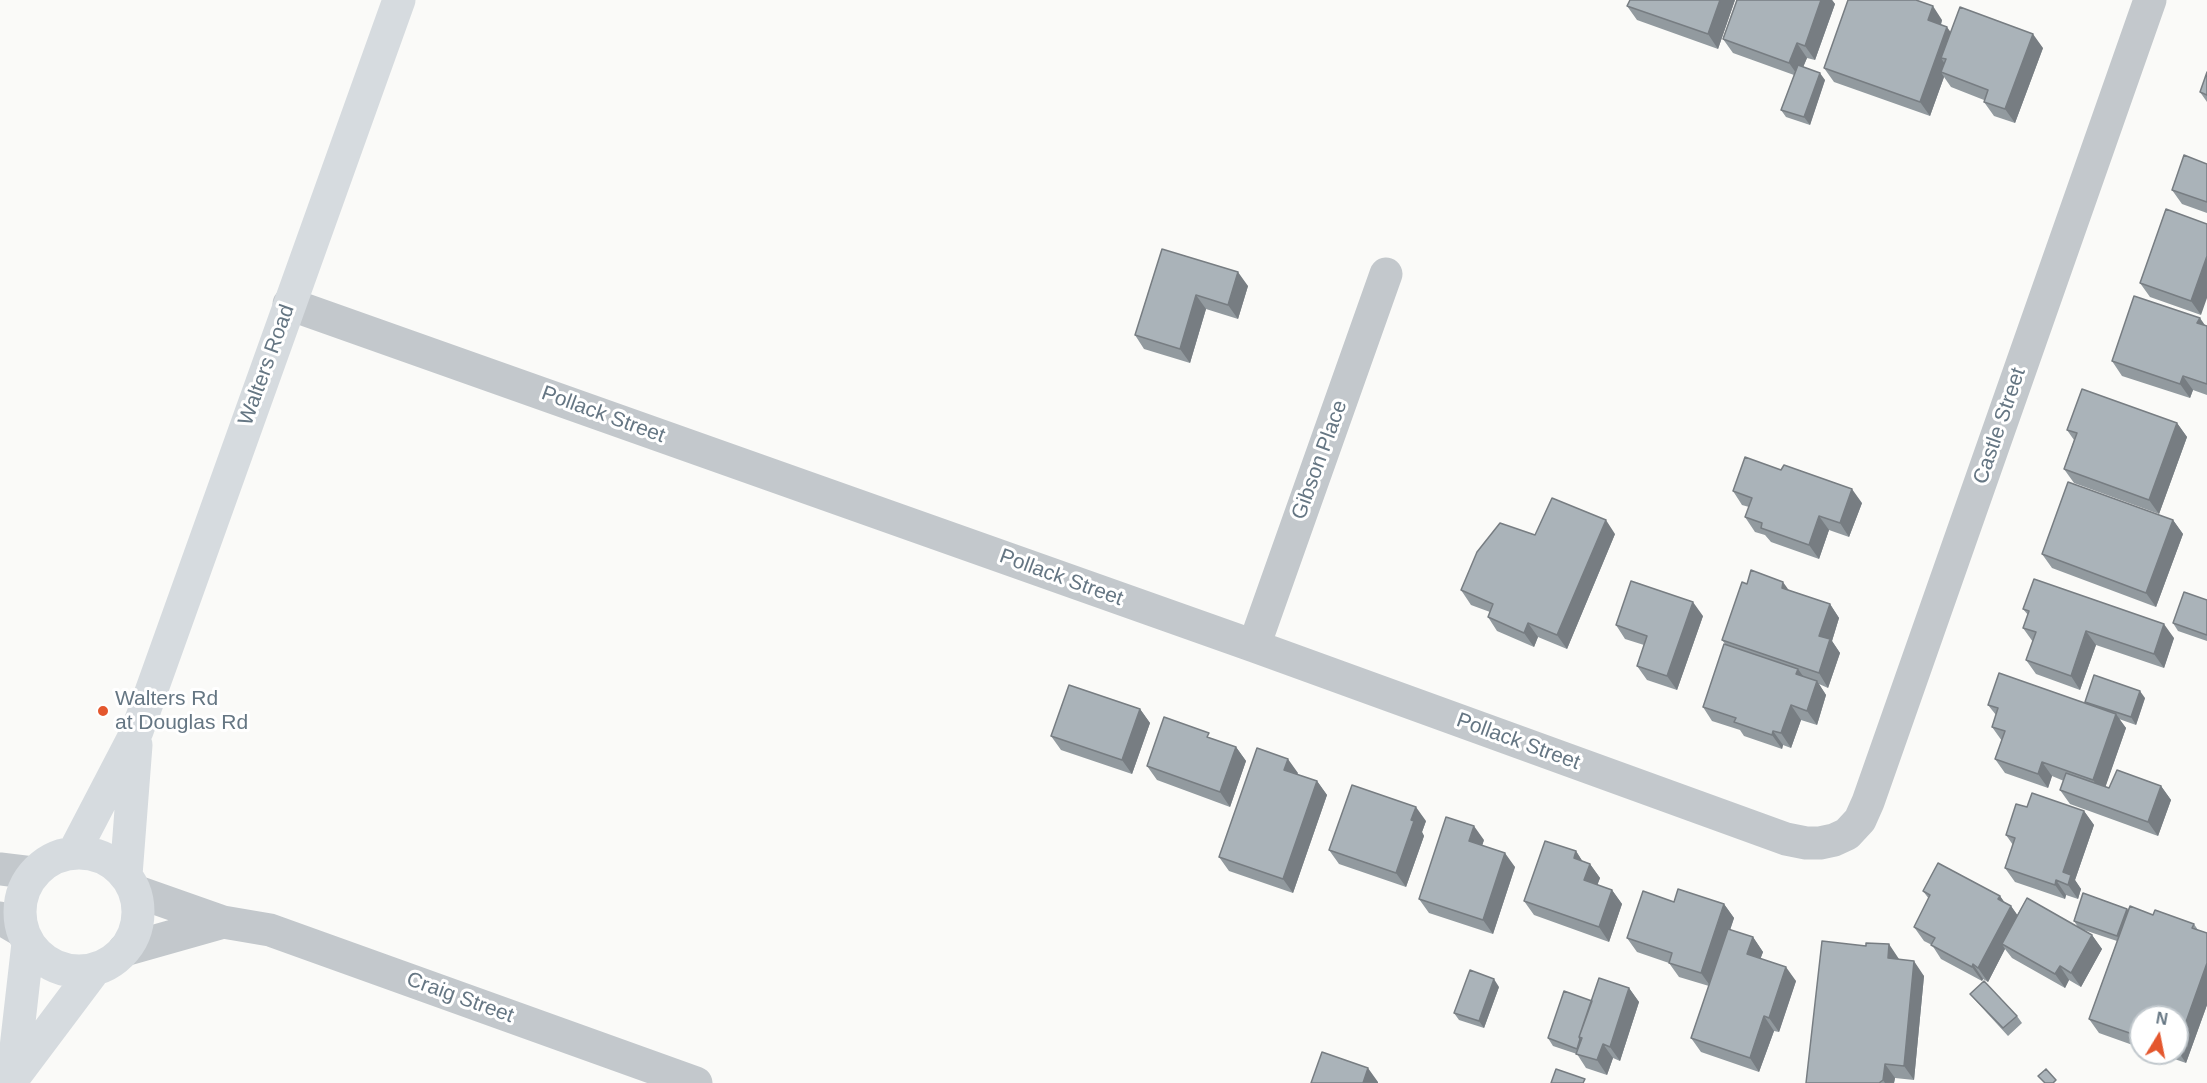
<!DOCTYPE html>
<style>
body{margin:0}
#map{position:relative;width:2207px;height:1083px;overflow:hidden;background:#fafaf8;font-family:Helvetica,sans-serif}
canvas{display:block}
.north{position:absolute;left:2129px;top:1005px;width:60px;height:60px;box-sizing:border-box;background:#fff;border:2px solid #c1c8cd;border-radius:50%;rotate:10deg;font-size:16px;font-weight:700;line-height:24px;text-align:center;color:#657683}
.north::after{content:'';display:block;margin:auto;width:21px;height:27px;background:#e4572e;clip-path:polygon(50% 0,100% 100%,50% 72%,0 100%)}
</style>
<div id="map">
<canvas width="2207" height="1083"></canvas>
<div class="north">N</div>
</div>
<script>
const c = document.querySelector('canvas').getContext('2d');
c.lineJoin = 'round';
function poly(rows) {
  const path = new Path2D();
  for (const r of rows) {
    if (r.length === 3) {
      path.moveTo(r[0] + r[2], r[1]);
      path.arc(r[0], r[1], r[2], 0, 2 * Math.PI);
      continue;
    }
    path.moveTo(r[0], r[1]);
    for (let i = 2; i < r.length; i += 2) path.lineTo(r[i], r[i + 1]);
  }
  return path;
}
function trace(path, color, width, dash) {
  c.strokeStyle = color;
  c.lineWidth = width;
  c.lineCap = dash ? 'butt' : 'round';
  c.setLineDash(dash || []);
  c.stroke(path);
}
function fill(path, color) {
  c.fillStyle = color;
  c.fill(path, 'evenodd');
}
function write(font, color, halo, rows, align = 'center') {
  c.font = font + ' Helvetica,sans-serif';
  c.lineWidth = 6;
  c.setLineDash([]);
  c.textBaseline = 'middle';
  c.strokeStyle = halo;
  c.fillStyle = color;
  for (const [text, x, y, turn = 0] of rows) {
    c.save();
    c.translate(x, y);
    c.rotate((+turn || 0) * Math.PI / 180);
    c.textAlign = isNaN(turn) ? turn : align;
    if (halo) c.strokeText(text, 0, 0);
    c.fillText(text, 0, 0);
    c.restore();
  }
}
const minor = poly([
 [289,304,1254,646,1786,839,1806,843,1820,843,1834,840,1847,834,1860,820,1868,802,2150,0],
 [1254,646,1386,274]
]);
const tertiary = poly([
 [0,869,33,873],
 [135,891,223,922,270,930,696,1083],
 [0,918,22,931],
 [124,950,223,922]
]);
const secondary = poly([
 [74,852,137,731,399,0],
 [79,912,59],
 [126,875,136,745],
 [14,1077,95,969],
 [12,1083,28,943]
]);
const wall = poly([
 [1630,0,1735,0,1718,49,1637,20,1627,6],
 [1737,0,1832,0,1835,4,1815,60,1807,58,1803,67,1825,80,1810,125,1786,117,1781,110,1794,75,1733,53,1723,39],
 [1942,20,1941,25,1950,32,2043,48,2015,123,1994,116,1984,102,1984,100,1951,87,1944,77,1930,116,1834,82,1824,68],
 [2207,72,2207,102,2200,92],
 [2207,164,2207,213,2182,204,2172,190],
 [2166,209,2201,315,2150,297,2140,283],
 [1162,249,1248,286,1238,319,1206,309,1190,363,1144,349,1135,335],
 [2206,326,2207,326,2207,395,2193,390,2190,398,2122,376,2112,361],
 [2177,423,2187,437,2159,514,2074,483,2064,469,2074,440,2067,430],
 [1733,491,1862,503,1849,537,1829,530,1819,559,1771,542,1765,535,1755,532,1745,517,1749,507,1742,505],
 [2173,520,2183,534,2156,607,2052,568,2042,554],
 [1615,534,1567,649,1538,637,1534,647,1497,631,1488,617,1490,612,1471,605,1461,590,1535,535],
 [1747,584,1790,591,1830,604,1839,618,1832,641,1840,653,1828,688,1819,684,1826,695,1817,725,1801,720,1791,748,1783,745,1782,749,1744,736,1740,730,1712,721,1703,707,1726,645,1722,640],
 [2207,600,2207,641,2178,631,2173,623],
 [2023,609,2174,638,2164,668,2096,645,2080,690,2036,674,2026,660,2033,642,2023,628,2028,615],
 [1703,616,1677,690,1647,680,1637,666,1644,645,1625,639,1616,625],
 [2145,698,2136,725,2119,719,2126,728,2105,787,2109,788,2161,786,2171,800,2158,836,2070,804,2060,790,2064,781,2052,776,2048,788,2005,773,1995,759,2002,741,1992,727,1996,715,1988,705,2086,704,2085,702],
 [1140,709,1150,723,1132,774,1061,750,1051,736],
 [1213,739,1236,747,1246,761,1230,807,1157,780,1147,766],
 [1298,773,1297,775,1317,781,1327,795,1293,893,1229,871,1219,857],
 [2027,807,2084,811,2094,825,2075,880,2081,889,2078,899,2066,895,2065,899,2015,882,2005,868,2013,845,2006,835],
 [1426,821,1422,832,1424,836,1406,887,1339,864,1329,850],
 [1484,840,1482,845,1515,867,1493,934,1429,913,1419,899],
 [1576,851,1582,861,1590,864,1600,878,1597,885,1612,890,1622,904,1609,942,1534,915,1524,901],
 [1938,863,2000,896,2005,903,2011,906,2017,915,2027,898,2078,927,2074,921,2083,893,2127,909,2128,910,2130,906,2153,915,2155,910,2194,924,2198,930,2207,933,2207,1005,2186,1063,2157,1053,2177,1053,2177,1017,2141,1017,2141,1048,2099,1033,2089,1019,2117,941,2081,929,2092,935,2102,949,2081,987,2069,980,2065,988,2012,958,2005,949,1988,982,1983,979,1982,981,1941,959,1932,945,1924,941,1914,927,1929,899,1923,891],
 [1674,902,1724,904,1734,918,1730,930,1753,937,1763,952,1760,959,1796,981,1779,1032,1774,1031,1759,1072,1701,1052,1691,1038,1709,986,1679,977,1669,963,1637,952,1627,938],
 [1899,959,1899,960,1924,976,1914,1080,1895,1078,1894,1083,1806,1083],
 [1499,987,1484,1028,1459,1020,1454,1013],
 [1629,988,1639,1002,1620,1061,1613,1058,1607,1075,1586,1068,1577,1054,1553,1046,1548,1038,1592,1001],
 [1970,994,2017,1016,2022,1023,2008,1036,1976,1001]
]);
const shadedWall = poly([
 [1720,0,1735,0,1718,49,1708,34],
 [1821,0,1832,0,1835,4,1815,60,1805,46],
 [1933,6,1942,20,1938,34,1928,20],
 [1947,27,1957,41,1946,59,1941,58,1947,67,1941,72,1944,77,1930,116,1920,102],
 [2033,34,2043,48,2015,123,2005,109],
 [1797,43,1807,58,1799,77,1789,63],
 [1820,73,1825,80,1810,125,1804,117],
 [2207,256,2207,298,2201,315,2191,301],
 [1238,272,1248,286,1238,319,1228,305],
 [1196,295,1206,309,1190,363,1180,349],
 [2200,318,2207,328,2197,323],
 [2183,376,2193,390,2190,398,2180,384],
 [2177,423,2187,437,2159,514,2149,500],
 [1852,489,1862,503,1849,537,1840,523],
 [1819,516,1829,530,1819,559,1809,545],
 [1606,520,1615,534,1567,649,1557,635],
 [2173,520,2183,534,2156,607,2146,593],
 [1783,582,1793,596,1782,588],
 [1693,602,1703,616,1677,690,1667,676],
 [1830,604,1839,618,1832,641,1840,653,1828,688,1819,673,1819,636],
 [1528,623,1538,637,1534,647,1524,633],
 [2164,624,2174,638,2164,668,2154,654],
 [2086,631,2096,645,2080,690,2071,676],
 [1798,669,1808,683,1796,674],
 [1817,681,1826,695,1817,725,1807,711],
 [2140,691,2145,698,2136,725,2131,717],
 [1791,705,1801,720,1791,748,1781,733],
 [1140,709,1150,723,1132,774,1122,760],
 [2116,714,2126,728,2103,794,2093,780],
 [1773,731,1783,745,1782,749,1772,735],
 [1236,747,1246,761,1230,807,1220,792],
 [1288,759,1298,773,1294,784,1284,770],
 [2042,762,2052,776,2048,788,2038,774],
 [1317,781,1327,795,1293,893,1283,879],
 [2161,786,2171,800,2158,836,2148,822],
 [1416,807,1426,821,1422,832,1424,836,1406,887,1396,873,1411,820],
 [2084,811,2094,825,2075,880,2081,889,2078,899,2068,885,2063,872],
 [1474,826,1484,840,1479,855,1469,841],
 [1576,851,1585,865,1574,858],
 [1505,853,1515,867,1493,934,1483,920],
 [1590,864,1600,878,1594,894,1584,880],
 [2056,880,2066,895,2065,899,2055,885],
 [1612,890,1622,904,1609,942,1599,927],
 [2000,896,2009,909,2011,906,2021,920,2002,944,2005,949,1988,982,1978,968,1998,899],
 [1724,904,1734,918,1711,987,1701,973],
 [2127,909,2132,916,2122,943,2117,936],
 [2092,935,2102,949,2081,987,2071,973],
 [1753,937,1763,952,1757,968,1747,954],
 [1889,944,1899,959,1898,972,1888,958],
 [1914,961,1924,976,1914,1080,1904,1066],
 [2207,963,2207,1005,2186,1063,2177,1050,2177,1047],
 [1973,964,1983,979,1982,981,1972,967],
 [2060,966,2069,980,2065,988,2055,974],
 [1786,967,1796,981,1779,1032,1769,1018],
 [1494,979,1499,987,1484,1028,1479,1021],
 [1629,988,1639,1002,1620,1061,1610,1047],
 [1764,1016,1774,1031,1759,1072,1750,1058],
 [1603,1044,1613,1058,1607,1075,1597,1060],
 [1885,1064,1895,1078,1894,1083,1885,1083,1883,1080],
 [1368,1068,1378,1082,1378,1083,1363,1083]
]);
const building = poly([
 [1630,0,1720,0,1708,34,1627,6,1630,0],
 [1737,0,1821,0,1805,46,1797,43,1789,63,1723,39,1737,0],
 [1848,0,1916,0,1933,6,1928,20,1947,27,1920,102,1824,68,1848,0],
 [1960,7,2033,34,2005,109,1984,102,1988,90,1941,72,1946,59,1941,58,1960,7],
 [1798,65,1820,73,1804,117,1781,110,1798,65],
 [2207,72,2207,95,2200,92,2207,72],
 [2184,155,2207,164,2207,202,2172,190,2184,155],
 [2166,209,2207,224,2207,256,2191,301,2140,283,2166,209],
 [1162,249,1238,272,1228,305,1196,295,1180,349,1135,335,1162,249],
 [2134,296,2200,318,2197,323,2207,326,2207,384,2183,376,2180,384,2112,361,2134,296],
 [2082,389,2177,423,2149,500,2064,469,2077,433,2067,430,2082,389],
 [1745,457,1781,470,1784,465,1852,489,1840,523,1819,516,1809,545,1761,528,1762,523,1745,517,1752,498,1733,491,1745,457],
 [2068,482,2173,520,2146,593,2042,554,2068,482],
 [1552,498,1606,520,1557,635,1528,623,1524,633,1488,617,1493,604,1461,590,1477,552,1500,523,1535,535,1552,498],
 [1751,570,1783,582,1782,588,1830,604,1819,636,1830,639,1819,673,1722,640,1742,582,1747,584,1751,570],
 [2034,579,2164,624,2154,654,2086,631,2071,676,2026,660,2036,632,2023,628,2029,611,2023,609,2034,579],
 [1631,581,1693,602,1667,676,1637,666,1647,636,1616,625,1631,581],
 [2184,592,2207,600,2207,635,2173,623,2184,592],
 [1724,644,1798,669,1796,674,1817,681,1807,711,1791,705,1781,733,1773,731,1772,735,1734,722,1736,718,1703,707,1724,644],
 [1999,673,2116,714,2093,780,2042,762,2038,774,1995,759,2005,731,1992,727,1998,708,1988,705,1999,673],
 [2094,675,2140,691,2131,717,2085,702,2094,675],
 [1069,685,1140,709,1122,760,1051,736,1069,685],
 [1164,717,1209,733,1207,737,1236,747,1220,792,1147,766,1164,717],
 [1257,748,1288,759,1284,770,1317,781,1283,879,1219,857,1257,748],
 [2117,770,2161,786,2148,822,2060,790,2066,773,2109,788,2117,770],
 [1352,785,1416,807,1411,820,1414,821,1396,873,1329,850,1352,785],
 [2032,793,2084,811,2063,872,2071,875,2068,885,2056,880,2055,885,2005,868,2015,838,2006,835,2016,804,2027,807,2032,793],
 [1446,817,1474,826,1469,841,1505,853,1483,920,1419,899,1446,817],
 [1545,841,1576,851,1574,858,1590,864,1584,880,1612,890,1599,927,1524,901,1545,841],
 [1938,863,2000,896,1998,899,2011,906,1978,968,1973,964,1972,967,1931,945,1935,938,1914,927,1930,895,1923,891,1938,863],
 [1678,889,1724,904,1701,973,1669,963,1672,953,1627,938,1643,891,1674,902,1678,889],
 [2083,893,2127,909,2117,936,2074,921,2083,893],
 [2027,898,2092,935,2071,973,2060,966,2055,974,2002,944,2027,898],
 [2130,906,2153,915,2155,910,2194,924,2192,928,2207,933,2207,963,2177,1047,2177,1017,2141,1017,2141,1037,2089,1019,2130,906],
 [1728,929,1753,937,1747,954,1786,967,1769,1018,1764,1016,1750,1058,1691,1038,1728,929],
 [1822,941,1866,946,1866,943,1889,944,1888,958,1914,961,1904,1066,1885,1064,1883,1080,1879,1083,1806,1083,1822,941],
 [1470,970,1494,979,1479,1021,1454,1013,1470,970],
 [1599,978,1629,988,1610,1047,1603,1044,1597,1060,1576,1054,1582,1038,1579,1037,1599,978],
 [1984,981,2017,1016,2003,1028,1970,994,1984,981],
 [1564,991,1592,1001,1579,1037,1580,1039,1577,1049,1548,1038,1564,991],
 [1322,1052,1368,1068,1363,1083,1311,1083,1322,1052],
 [1556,1069,1585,1079,1583,1083,1551,1083,1556,1069],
 [2046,1069,2056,1080,2053,1083,2045,1083,2038,1076,2046,1069]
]);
const markers = [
 [103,711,6,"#e4572e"]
];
const streetNames = [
 ["Walters Road",267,365,-70],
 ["Pollack Street",603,415,20],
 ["Castle Street",2000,426,-71],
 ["Gibson Place",1320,460,-70],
 ["Pollack Street",1061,578,20],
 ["Pollack Street",1518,742,20],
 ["Craig Street",460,998,20]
];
const poiNames = [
 ["Walters Rd",115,699],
 ["at Douglas Rd",115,723]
];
trace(minor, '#c3c8cc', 33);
trace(tertiary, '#c3c8cc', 33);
trace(secondary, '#d6dbdf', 33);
fill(wall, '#929a9f');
fill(shadedWall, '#777d82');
fill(building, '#aab3b9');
trace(building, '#777d82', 1.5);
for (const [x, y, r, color] of markers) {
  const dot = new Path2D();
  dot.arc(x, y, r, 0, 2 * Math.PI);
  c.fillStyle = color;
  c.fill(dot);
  trace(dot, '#fff', 2);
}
write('21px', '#657683', '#fff', streetNames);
write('21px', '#657683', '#fff', poiNames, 'left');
</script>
